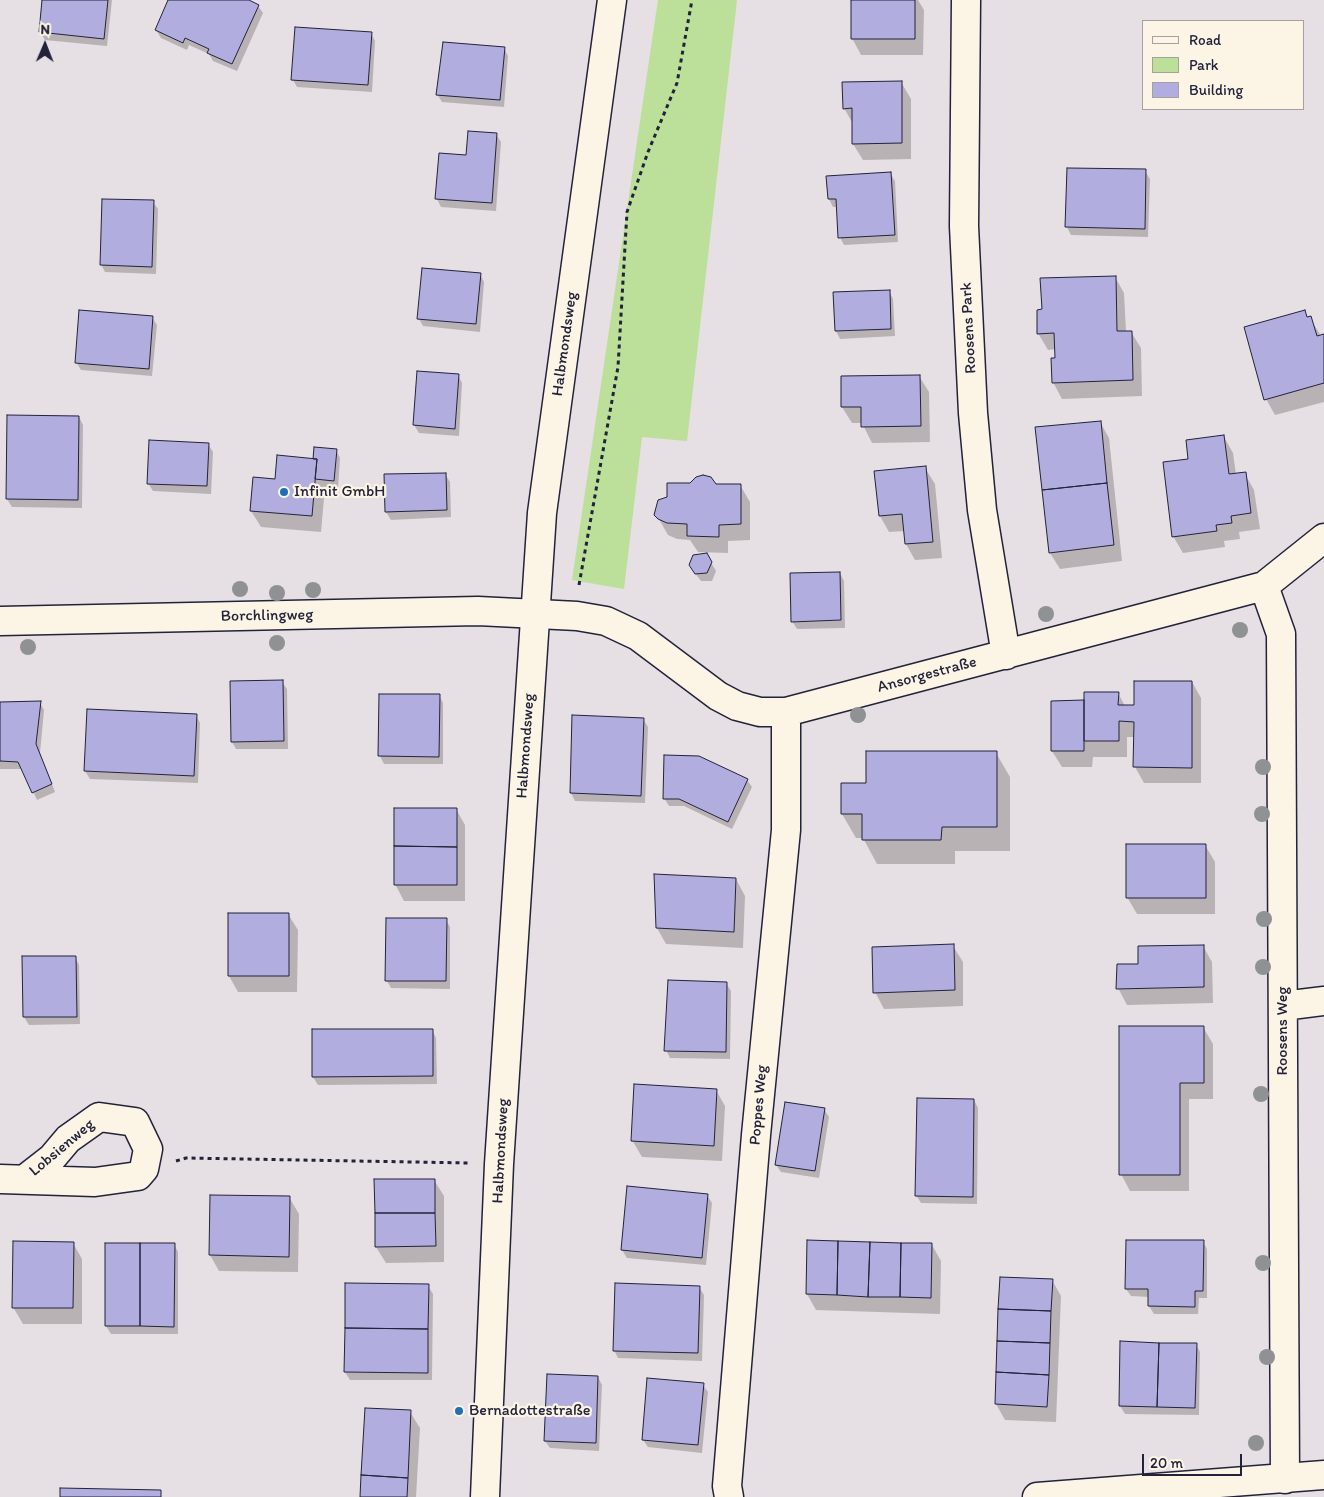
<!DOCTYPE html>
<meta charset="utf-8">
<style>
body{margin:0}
#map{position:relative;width:1324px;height:1497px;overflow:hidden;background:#e6dfe3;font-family:Itim,sans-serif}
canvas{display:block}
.legend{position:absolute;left:1142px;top:20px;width:162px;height:90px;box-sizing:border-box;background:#fcf5e5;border:1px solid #a5a1a1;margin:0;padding:6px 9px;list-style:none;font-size:15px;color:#22223b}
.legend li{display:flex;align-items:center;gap:10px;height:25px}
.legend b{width:25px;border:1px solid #a5a1a1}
.north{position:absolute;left:20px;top:20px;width:50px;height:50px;-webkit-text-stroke:4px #fcf5e5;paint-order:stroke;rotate:1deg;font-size:14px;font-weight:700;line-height:20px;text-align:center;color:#22223b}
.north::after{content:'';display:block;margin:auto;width:18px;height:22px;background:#22223b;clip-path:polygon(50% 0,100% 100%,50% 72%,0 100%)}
.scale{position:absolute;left:1142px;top:1454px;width:100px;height:22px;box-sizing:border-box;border:2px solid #22223b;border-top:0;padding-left:6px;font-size:15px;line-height:18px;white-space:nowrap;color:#22223b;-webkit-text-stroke:4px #fcf5e5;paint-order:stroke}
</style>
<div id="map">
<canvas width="1324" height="1497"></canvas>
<ul class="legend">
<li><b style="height:6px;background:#fcf5e5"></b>Road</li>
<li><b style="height:14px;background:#bcdf99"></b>Park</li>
<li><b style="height:14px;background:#b1adde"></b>Building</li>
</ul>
<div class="north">N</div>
<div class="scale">20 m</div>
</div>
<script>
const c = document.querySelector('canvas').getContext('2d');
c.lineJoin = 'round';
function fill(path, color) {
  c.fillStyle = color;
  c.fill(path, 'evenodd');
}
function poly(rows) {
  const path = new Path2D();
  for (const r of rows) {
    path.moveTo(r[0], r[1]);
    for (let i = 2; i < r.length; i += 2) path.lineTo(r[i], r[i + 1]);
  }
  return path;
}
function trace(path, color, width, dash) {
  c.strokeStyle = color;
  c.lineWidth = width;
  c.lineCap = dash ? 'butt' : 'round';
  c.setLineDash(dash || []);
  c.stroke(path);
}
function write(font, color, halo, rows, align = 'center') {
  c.font = font + ' Itim,sans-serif';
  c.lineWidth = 4.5;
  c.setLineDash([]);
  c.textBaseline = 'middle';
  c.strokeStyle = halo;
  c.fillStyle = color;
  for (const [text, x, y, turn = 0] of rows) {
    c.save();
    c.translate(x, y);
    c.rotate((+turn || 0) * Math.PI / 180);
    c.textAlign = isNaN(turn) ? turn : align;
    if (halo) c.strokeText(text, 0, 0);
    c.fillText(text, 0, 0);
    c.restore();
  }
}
const green = poly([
 [658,0,737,0,687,441,642,437,624,589,572,580]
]);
const shadow = poly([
 [43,0,112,0,107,46,45,40,40,32],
 [170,0,246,0,258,6,263,13,237,71,213,61,209,54,189,45,187,50,161,38,156,30],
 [852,0,918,0,924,10,923,55,861,55,852,38],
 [371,33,375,41,372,92,297,87,293,80],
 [504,48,508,56,504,107,442,102,437,94],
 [901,82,911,99,911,159,863,160,853,144,853,124,844,108],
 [496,134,501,142,496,211,441,207,437,199,467,157],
 [1145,171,1150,179,1148,237,1071,235,1067,227],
 [890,173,895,181,898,242,844,245,840,237,838,207,833,207,829,199],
 [153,202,158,209,156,274,105,272,101,264],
 [480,274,484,282,480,332,423,326,419,319],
 [1115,277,1124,293,1126,332,1131,332,1141,348,1142,396,1062,399,1053,382,1056,349,1048,350,1038,333],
 [889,291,893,299,895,336,840,339,836,331],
 [1304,312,1308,318,1310,318,1321,336,1324,336,1324,402,1275,415,1266,399],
 [152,317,157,325,152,376,81,370,76,362],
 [458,375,462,383,459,436,419,433,414,425],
 [919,376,929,392,930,442,872,443,862,423,852,423,842,407],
 [9,416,79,417,83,425,82,508,12,507,7,499],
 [1100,422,1109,438,1122,561,1060,569,1050,553],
 [1224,437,1233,453,1236,475,1245,474,1254,490,1260,529,1239,532,1240,539,1224,541,1225,547,1183,553,1173,536,1190,460],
 [208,444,213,452,211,494,153,491,148,483],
 [336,450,340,458,338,488,325,487,321,532,261,527,251,511,276,481],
 [925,468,935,484,942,558,915,560,906,544,905,531,889,532,880,516],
 [445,474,450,482,451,517,391,520,386,512],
 [691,484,740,485,750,502,750,540,728,541,728,553,698,552,690,540,677,539,668,535,656,514,668,498],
 [706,554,716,571,712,581,701,581,695,573],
 [840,573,844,581,845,628,797,629,792,621],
 [282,682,287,689,288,749,236,749,232,742],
 [1192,682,1201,698,1201,783,1144,783,1135,767,1135,737,1127,737,1127,757,1093,757,1092,767,1062,767,1052,751,1085,702,1118,693,1125,706,1135,706],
 [439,695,443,703,443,764,384,764,380,756],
 [0,703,40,703,44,710,40,753,55,792,37,800,23,769,0,769],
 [88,711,196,715,200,723,198,783,90,779,85,771],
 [643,719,648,727,645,803,575,801,571,793],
 [996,753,1010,777,1010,851,955,851,955,864,877,864,863,838,856,838,842,814,867,784],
 [747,780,752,787,732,829,684,806,669,806,664,798],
 [456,809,465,825,465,901,404,901,395,884],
 [1205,845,1215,862,1215,914,1137,914,1127,897],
 [736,879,745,896,743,948,666,944,657,928],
 [288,914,298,930,297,992,238,992,229,976],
 [446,920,450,927,450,989,391,988,387,981],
 [953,946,963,962,963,1006,884,1009,875,992],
 [1203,946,1212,962,1213,1003,1127,1005,1118,988,1139,965],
 [75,957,79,965,80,1024,29,1025,24,1017],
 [726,983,731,991,730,1059,670,1058,666,1050],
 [1203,1027,1213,1044,1213,1099,1189,1099,1189,1191,1130,1191,1121,1174],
 [432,1030,436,1038,437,1084,318,1085,313,1077],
 [716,1090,725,1106,722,1161,642,1157,632,1140],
 [974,1100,978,1108,977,1204,921,1203,916,1195],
 [824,1109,829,1117,819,1178,781,1172,776,1165],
 [434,1180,444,1196,444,1262,386,1263,376,1247],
 [707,1195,712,1203,706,1265,627,1258,622,1250],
 [289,1197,299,1214,298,1272,219,1271,210,1255],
 [808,1241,932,1245,941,1261,940,1314,816,1310,807,1294],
 [1203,1242,1207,1249,1207,1298,1199,1298,1198,1314,1154,1314,1149,1306,1149,1297,1131,1296,1126,1289],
 [73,1243,82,1259,82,1324,23,1324,13,1307],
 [107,1244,174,1244,178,1252,178,1334,111,1334,106,1326],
 [1001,1278,1052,1280,1061,1296,1056,1422,1005,1420,996,1404],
 [428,1286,433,1294,432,1380,350,1380,345,1372],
 [699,1287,704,1295,702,1361,618,1358,614,1350],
 [1196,1344,1200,1352,1199,1415,1125,1414,1120,1406],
 [598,1377,602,1385,599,1451,550,1448,545,1441],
 [703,1385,708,1392,702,1453,648,1447,643,1440],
 [410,1412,420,1428,416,1497,361,1497]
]);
const building = poly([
 [42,0,108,0,104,39,39,32,42,0],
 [168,0,249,0,259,5,232,64,207,53,209,49,185,38,183,43,155,30,168,0],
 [851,0,915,0,915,39,851,39,851,0],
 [295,27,372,32,368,85,291,80,295,27],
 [443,42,505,47,500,100,436,95,443,42],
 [902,81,902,143,852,144,852,108,843,109,842,82,902,81],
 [468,131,497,133,492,203,435,199,439,153,466,155,468,131],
 [1067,168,1146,169,1145,229,1065,227,1067,168],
 [891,172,895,235,838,238,836,199,828,199,826,176,891,172],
 [102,199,154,200,152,267,100,265,102,199],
 [422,268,481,273,476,324,417,319,422,268],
 [1116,276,1117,331,1132,331,1133,380,1052,383,1051,358,1055,358,1054,333,1037,334,1037,310,1042,309,1040,278,1116,276],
 [890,290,891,329,835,331,833,292,890,290],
 [79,310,153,316,149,369,75,363,79,310],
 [1305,310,1307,317,1311,316,1317,336,1324,334,1324,383,1264,400,1244,327,1305,310],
 [417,371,459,374,455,429,413,425,417,371],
 [920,375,921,426,861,427,861,407,841,407,841,376,920,375],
 [7,415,79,416,78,500,6,499,7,415],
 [1101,421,1107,483,1042,490,1035,427,1101,421],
 [1224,435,1229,474,1246,472,1251,513,1231,516,1232,523,1216,525,1217,531,1172,537,1163,462,1188,459,1186,440,1224,435],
 [149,440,209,443,207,486,147,484,149,440],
 [314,447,337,449,334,481,315,479,317,459,313,459,314,447],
 [277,455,317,459,312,516,250,511,253,477,275,479,277,455],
 [926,466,933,542,905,544,902,514,879,516,874,471,926,466],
 [446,473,447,510,385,512,384,474,446,473],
 [703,475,711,477,716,484,741,484,741,524,719,525,719,537,687,536,687,524,667,523,658,519,654,515,658,500,667,497,667,483,690,483,696,477,703,475],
 [1107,483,1114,545,1049,553,1042,490,1107,483],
 [707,553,712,562,707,573,695,574,689,565,693,555,707,553],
 [840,572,841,620,791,622,790,573,840,572],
 [283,680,284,741,231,742,230,681,283,680],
 [1134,681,1192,681,1192,768,1133,767,1134,722,1119,721,1119,741,1084,741,1084,692,1119,692,1118,705,1134,705,1134,681],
 [379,694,440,694,439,757,378,756,379,694],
 [1084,700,1084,751,1051,751,1051,701,1084,700],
 [41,701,36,744,52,784,32,793,18,762,0,761,0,702,41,701],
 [87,709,197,714,194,776,84,771,87,709],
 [572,715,644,718,641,796,570,793,572,715],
 [866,751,997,751,997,827,942,827,941,840,862,840,862,814,841,814,841,783,866,783,866,751],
 [664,755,699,756,748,779,728,822,679,799,663,799,664,755],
 [394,808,457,808,457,847,394,846,394,808],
 [1126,844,1206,844,1206,898,1126,898,1126,844],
 [394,846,457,847,457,885,394,885,394,846],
 [654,874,736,878,734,932,656,928,654,874],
 [228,913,289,913,289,976,228,976,228,913],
 [386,918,447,918,446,981,385,981,386,918],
 [954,944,955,990,873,993,872,947,954,944],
 [1204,945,1204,987,1116,989,1117,964,1138,964,1138,946,1204,945],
 [22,956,76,956,77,1017,23,1017,22,956],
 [668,980,727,982,726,1052,664,1051,668,980],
 [1119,1026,1204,1026,1204,1083,1180,1083,1180,1175,1119,1175,1119,1026],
 [312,1029,433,1029,433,1076,312,1077,312,1029],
 [634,1084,717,1089,714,1146,631,1141,634,1084],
 [917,1098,974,1099,973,1197,915,1196,917,1098],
 [785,1102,825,1108,815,1171,775,1165,785,1102],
 [374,1179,435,1179,435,1213,375,1213,374,1179],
 [627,1186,708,1194,702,1258,621,1250,627,1186],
 [210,1195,290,1196,289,1257,209,1255,210,1195],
 [375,1213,435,1213,436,1246,375,1247,375,1213],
 [807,1240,838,1241,837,1295,806,1294,807,1240],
 [1126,1240,1204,1240,1203,1291,1195,1291,1195,1307,1148,1306,1148,1289,1125,1289,1126,1240],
 [13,1241,74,1242,73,1308,12,1308,13,1241],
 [838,1241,870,1242,868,1297,837,1295,838,1241],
 [870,1242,901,1243,900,1297,868,1297,870,1242],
 [105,1243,140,1243,140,1326,105,1326,105,1243],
 [140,1243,175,1243,174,1327,140,1326,140,1243],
 [901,1243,932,1243,931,1298,900,1297,901,1243],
 [1000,1277,1053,1279,1051,1311,998,1309,1000,1277],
 [345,1283,429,1284,428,1329,345,1328,345,1283],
 [615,1283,700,1286,698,1353,613,1351,615,1283],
 [998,1309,1051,1311,1050,1343,997,1341,998,1309],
 [345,1328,428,1329,428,1373,344,1372,345,1328],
 [997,1341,1050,1343,1049,1375,996,1372,997,1341],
 [1120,1341,1159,1343,1157,1407,1119,1406,1120,1341],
 [1159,1343,1197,1343,1195,1408,1157,1407,1159,1343],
 [996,1372,1049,1375,1047,1407,995,1404,996,1372],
 [547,1374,598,1376,596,1443,544,1441,547,1374],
 [647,1378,704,1383,698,1445,642,1440,647,1378],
 [365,1408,411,1410,408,1478,361,1475,365,1408],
 [361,1475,408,1478,407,1497,360,1497,361,1475],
 [60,1488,161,1490,161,1497,60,1497,60,1488]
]);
const path = poly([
 [579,585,618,367,627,212,648,152,677,83,692,0],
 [176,1161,186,1158,470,1163]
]);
const street = poly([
 [966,0,964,226,973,413,982,510,1006,655],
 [1264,586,1281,634,1285,1479],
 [0,621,478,611,577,616,606,621,638,636,718,696,737,706,760,712,786,712,1264,586,1324,538],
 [1283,1006,1324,1001],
 [0,1179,95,1182,138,1176,144,1169,148,1149,135,1122,99,1117,68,1139,52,1158,25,1179],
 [729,1497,727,1486,756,1135,786,830,786,712]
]);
const secondary = poly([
 [485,1497,499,1164,542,513,612,0],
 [1037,1497,1324,1475]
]);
const trees = [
 [240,589],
 [313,590],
 [277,593],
 [1046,614],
 [1240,630],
 [277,643],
 [28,647],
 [858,715],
 [1263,767],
 [1262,814],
 [1264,919],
 [1263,967],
 [1261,1094],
 [1263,1263],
 [1267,1357],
 [1256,1443]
];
const markers = [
 [284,492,5,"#1f6fb2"],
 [459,1411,5,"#1f6fb2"]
];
const streetNames = [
 ["Roosens Park",969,328,-93],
 ["Halbmondsweg",565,344,-82],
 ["Borchlingweg",267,616,-1],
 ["Ansorgestraße",927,675,-15],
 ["Halbmondsweg",526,746,-86],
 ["Roosens Weg",1283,1031,-90],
 ["Poppes Weg",759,1105,-85],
 ["Lobsienweg",62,1148,-40],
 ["Halbmondsweg",501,1151,-87]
];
const poiNames = [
 ["Infinit GmbH",294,492],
 ["Bernadottestraße",469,1411]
];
fill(green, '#bcdf99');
fill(shadow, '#0003');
fill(building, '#b1adde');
trace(building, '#22223b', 1);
trace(street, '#22223b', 31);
trace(secondary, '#22223b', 31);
trace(path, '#22223b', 3, [4, 4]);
trace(street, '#fcf5e5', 28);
trace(secondary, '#fcf5e5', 28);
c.fillStyle = '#8f9193';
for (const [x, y] of trees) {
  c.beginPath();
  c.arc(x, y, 8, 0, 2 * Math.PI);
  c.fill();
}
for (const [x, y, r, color] of markers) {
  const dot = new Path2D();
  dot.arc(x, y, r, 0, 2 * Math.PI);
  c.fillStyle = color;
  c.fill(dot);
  trace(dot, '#fcf5e5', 2);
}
write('16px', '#22223b', '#fcf5e5', streetNames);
write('16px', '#22223b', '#fcf5e5', poiNames, 'left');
</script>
